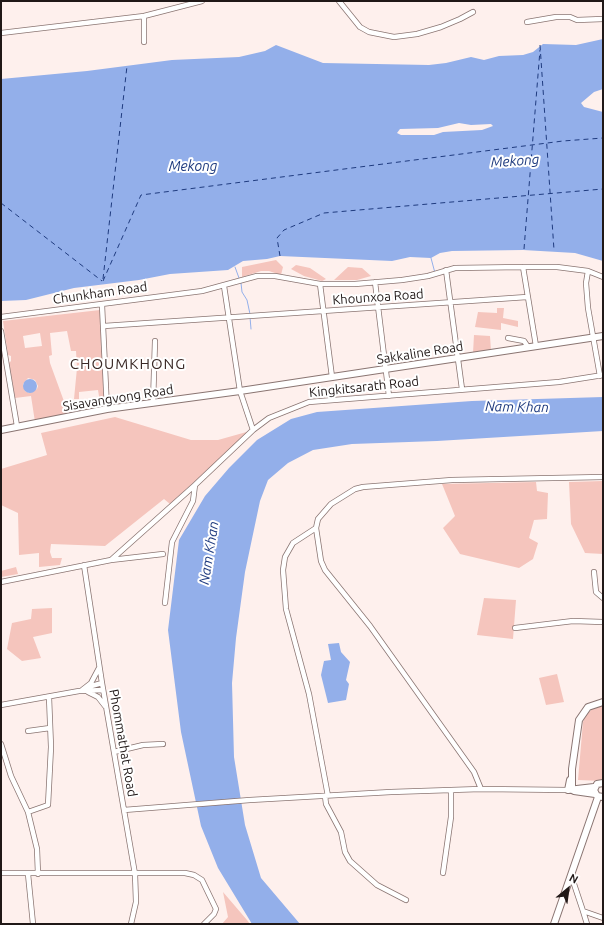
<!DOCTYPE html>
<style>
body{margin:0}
#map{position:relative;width:604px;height:925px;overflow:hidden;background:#fef0ed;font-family:Ubuntu,sans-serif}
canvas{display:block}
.frame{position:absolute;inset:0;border:2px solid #201817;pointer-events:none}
.north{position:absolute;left:548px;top:869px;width:40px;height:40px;-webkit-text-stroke:3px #fff;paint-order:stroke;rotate:29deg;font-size:11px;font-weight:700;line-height:16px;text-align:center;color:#201817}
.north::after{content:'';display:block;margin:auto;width:14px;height:18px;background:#201817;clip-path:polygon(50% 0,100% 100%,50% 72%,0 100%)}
</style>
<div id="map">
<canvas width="604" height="925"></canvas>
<div class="frame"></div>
<div class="north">N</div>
</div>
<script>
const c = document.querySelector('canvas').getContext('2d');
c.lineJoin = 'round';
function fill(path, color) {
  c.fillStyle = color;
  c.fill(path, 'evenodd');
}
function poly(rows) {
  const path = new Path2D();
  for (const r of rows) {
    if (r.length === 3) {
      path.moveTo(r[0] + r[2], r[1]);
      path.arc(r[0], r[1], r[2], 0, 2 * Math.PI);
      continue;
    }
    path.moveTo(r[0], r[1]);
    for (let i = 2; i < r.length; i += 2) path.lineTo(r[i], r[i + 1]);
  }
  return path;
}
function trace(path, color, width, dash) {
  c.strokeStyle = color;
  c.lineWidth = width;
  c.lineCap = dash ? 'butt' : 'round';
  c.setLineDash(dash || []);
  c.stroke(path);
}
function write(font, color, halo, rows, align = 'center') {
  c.font = font + ' Ubuntu,sans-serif';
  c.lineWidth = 4;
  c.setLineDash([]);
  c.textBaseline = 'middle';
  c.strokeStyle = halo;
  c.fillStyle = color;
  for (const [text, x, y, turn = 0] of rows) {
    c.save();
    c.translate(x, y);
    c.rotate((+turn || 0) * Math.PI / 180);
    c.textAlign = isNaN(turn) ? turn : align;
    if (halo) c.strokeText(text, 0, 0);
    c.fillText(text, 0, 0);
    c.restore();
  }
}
const green = poly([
 [276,260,283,267,281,275,269,271,261,271,242,277,242,267],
 [296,265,310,268,326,279,322,281,304,276,291,269],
 [348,267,362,268,371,276,357,280,334,280],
 [497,308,504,308,503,318,518,321,518,327,501,323,501,330,475,327,478,312,497,313],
 [100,310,106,408,101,409,98,390,79,392,79,399,74,399,77,368,76,351,71,351,67,331,50,333,52,355,49,356,50,363,69,415,35,422,31,396,15,398,9,363,11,361,11,356,8,355,3,321],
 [40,333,42,346,25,348,23,336],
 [28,378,35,380,38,386,37,389,29,393,25,391,23,384],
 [474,335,490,336,491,351,473,353],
 [115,417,191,440,218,440,250,431,170,504,164,499,105,546,51,544,50,552,52,558,62,558,60,565,39,567,39,553,19,555,18,513,1,505,1,469,47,455,41,433],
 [603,481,603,554,585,553,571,524,569,482],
 [536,482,537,491,548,493,547,519,534,520,529,538,538,543,533,559,519,568,460,554,443,528,455,516,442,484],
 [16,567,18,574,1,577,1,571],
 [484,598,516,600,513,639,477,635],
 [52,608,52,633,33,637,41,658,22,661,7,649,12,623,31,619,32,609],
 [557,674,564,702,546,705,539,678],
 [603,706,603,781,578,780,583,722,585,716,592,709],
 [223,892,247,920,250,924,222,924,228,917]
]);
const water = poly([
 [603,39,603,89,594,92,581,103,584,107,603,112,603,261,575,253,523,250,452,251,440,253,431,258,410,257,392,261,280,256,267,259,243,261,228,270,170,274,139,280,74,288,26,300,1,301,1,79,87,71,172,60,239,57,265,51,276,45,323,63,429,65,446,63,471,57,484,60,499,56,523,55,533,52,543,44,576,45],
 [459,123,471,125,491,124,493,126,482,130,443,132,434,135,401,135,397,133,400,129,438,128],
 [30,386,7],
 [603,397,603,431,437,441,352,444,313,450,288,463,268,480,260,501,245,572,236,638,232,683,234,757,245,825,261,878,300,924,252,924,218,868,201,826,181,732,168,630,179,540,205,496,229,468,257,440,291,419,317,412,472,401],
 [339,643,341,652,350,662,346,680,349,684,346,700,328,703,321,675,324,661,331,660,328,644]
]);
const stream = poly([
 [431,258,435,273],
 [235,267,239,278],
 [241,283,242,292,247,300,250,314],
 [250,317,251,329]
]);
const ferry = poly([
 [540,45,554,250],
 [1,203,102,281],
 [524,249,540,50],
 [280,256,277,238,284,230,324,213,603,189],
 [103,279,127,66],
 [103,281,141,195,563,141,603,138]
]);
const minor = poly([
 [339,1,360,27,369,32,394,37,417,34,441,27,460,19,473,12],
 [527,22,556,17,570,17,577,20,603,19],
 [1,33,144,16,202,1],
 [144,42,144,16],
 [523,267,536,346],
 [446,270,462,389],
 [588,271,586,283,588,308,600,376],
 [375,282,389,396],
 [320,284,332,377],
 [224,286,240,391,253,430],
 [102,305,107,409],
 [1,317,202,291,257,276,275,276,320,284,355,284,402,280,428,276,455,268,523,267,557,267,588,271,603,277],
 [104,326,527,297],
 [1,331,17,426],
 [508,338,524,341,528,347],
 [153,403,155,341],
 [316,528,293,543,285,557,283,570,286,609,309,694,328,796],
 [111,560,163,554],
 [84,565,102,683,135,874,136,902,131,924],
 [594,572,596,592,603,598],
 [1,582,111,560,195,485,253,430,269,418,309,402,559,382,603,375],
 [165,603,172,542,193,501,195,485],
 [515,628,573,621,603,622],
 [88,687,102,683],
 [82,690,91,683,99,668],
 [88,692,98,697,105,706],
 [1,705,79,691,103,690],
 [28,731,50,728],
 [1,744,11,776,28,812,37,849,38,874],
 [114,752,143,745,163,744],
 [481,789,474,772,370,626,325,570,321,561,316,528,318,519,331,504,355,489,363,487,452,480,603,477],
 [325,796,326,804,341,832,345,852,350,861,377,885,406,900],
 [124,810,250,800,391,792,481,789,568,790],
 [28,812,48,805,51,747,49,697],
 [1,873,185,873,194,875,202,880,216,909,214,914,204,924],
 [443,873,451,817,451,790],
 [28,874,33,924],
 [570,880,574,884,583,911,603,918],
 [583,911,587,924]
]);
const major = poly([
 [1,430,107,409,240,391,603,336],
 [570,780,568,790,594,787],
 [603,783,597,784,594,790,597,796,603,797],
 [572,790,572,769,579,720,588,707,603,702],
 [574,791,595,794],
 [554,924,598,797]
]);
const streetNames = [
 ["Chunkham Road",100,293,-8],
 ["Khounxoa Road",378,297,-4],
 ["Sakkaline Road",420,353,-9],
 ["Kingkitsarath Road",364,387,-6],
 ["Sisavangvong Road",118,398,-9],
 ["Phommathat Road",123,743,80]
];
const waterNames = [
 ["Mekong",515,161,-4],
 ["Mekong",193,166],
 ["Nam Khan",517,407,1],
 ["Nam Khan",209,553,-81]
];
const quarterNames = [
 ["CHOUMKHONG",128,364]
];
fill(green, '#f5c5bd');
fill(water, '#93afea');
trace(stream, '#93afea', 1);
trace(ferry, '#1f3b7f', 1, [5, 4]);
trace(minor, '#8a7572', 6);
trace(major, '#8a7572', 8);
trace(minor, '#fff', 4.5);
trace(major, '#fff', 6);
write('13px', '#201817', '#fff', streetNames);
write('italic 14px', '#1f3b7f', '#fff', waterNames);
c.letterSpacing = '1px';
write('15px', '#3b2a27', '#fff', quarterNames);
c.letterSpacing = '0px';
</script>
